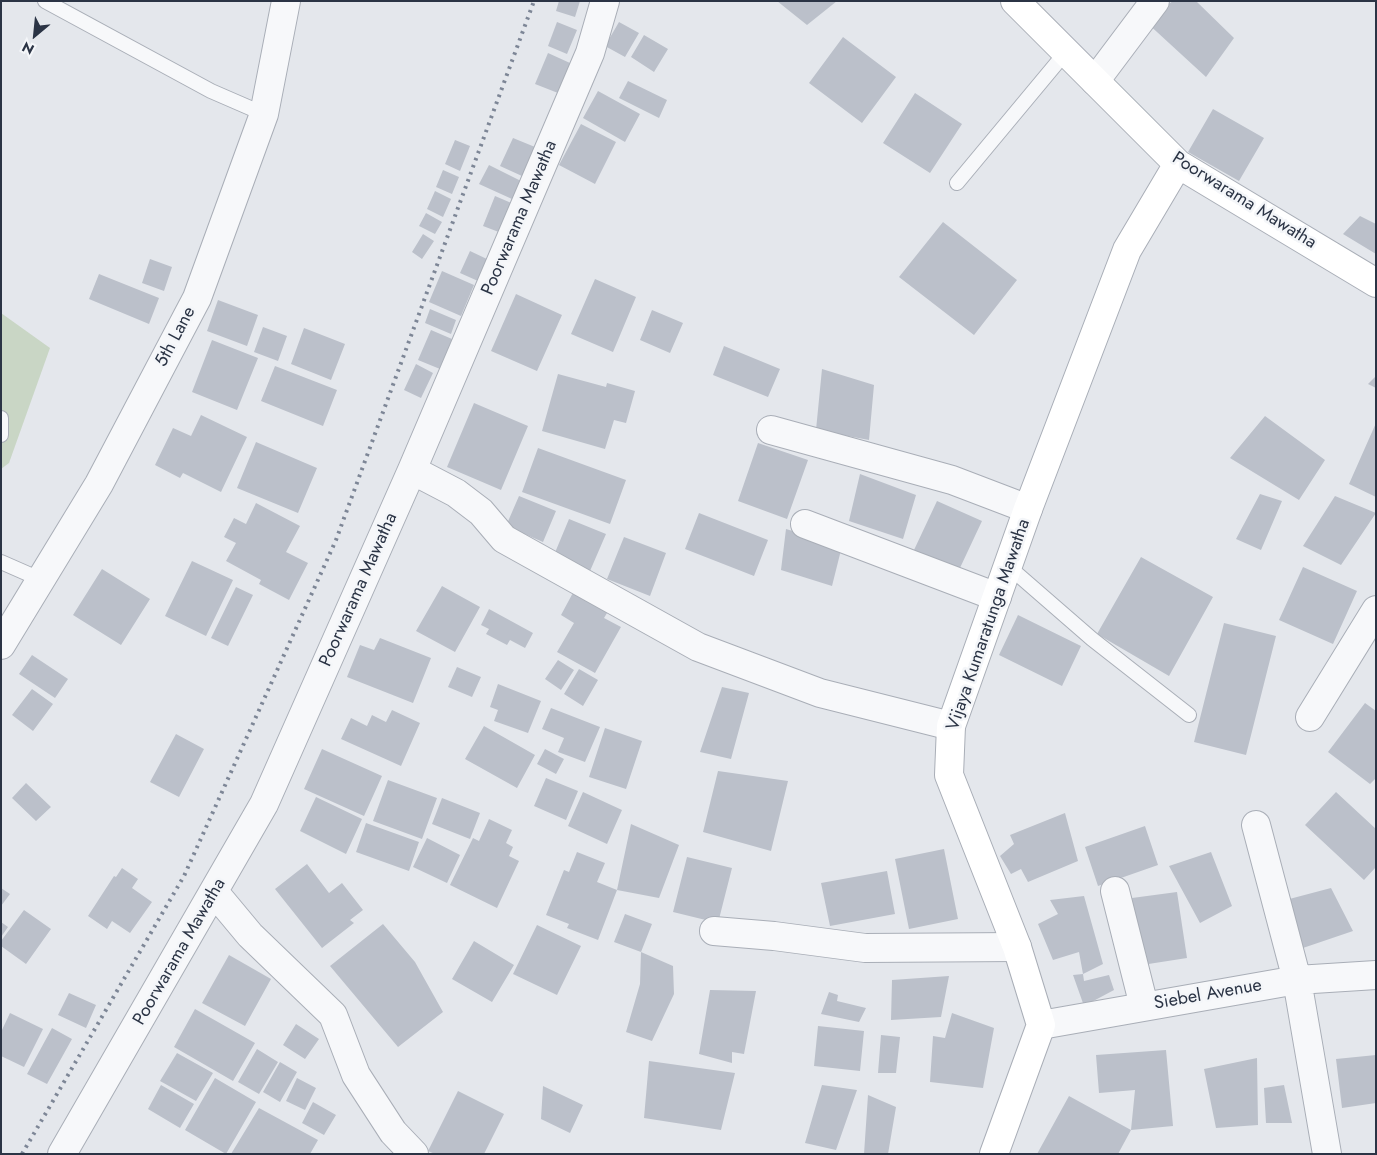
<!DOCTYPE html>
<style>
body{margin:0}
#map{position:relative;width:1377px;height:1155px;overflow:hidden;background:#e4e7ec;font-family:Jost,sans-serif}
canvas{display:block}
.frame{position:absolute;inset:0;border:2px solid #2b3445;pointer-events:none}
.north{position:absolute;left:10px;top:10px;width:50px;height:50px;-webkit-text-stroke:4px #f4f6f9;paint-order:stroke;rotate:208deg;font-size:14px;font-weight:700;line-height:20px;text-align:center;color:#2b3445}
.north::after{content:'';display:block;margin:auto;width:18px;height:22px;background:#2b3445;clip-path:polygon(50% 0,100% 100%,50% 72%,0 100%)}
</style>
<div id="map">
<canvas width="1377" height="1155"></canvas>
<div class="frame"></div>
<div class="north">N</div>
</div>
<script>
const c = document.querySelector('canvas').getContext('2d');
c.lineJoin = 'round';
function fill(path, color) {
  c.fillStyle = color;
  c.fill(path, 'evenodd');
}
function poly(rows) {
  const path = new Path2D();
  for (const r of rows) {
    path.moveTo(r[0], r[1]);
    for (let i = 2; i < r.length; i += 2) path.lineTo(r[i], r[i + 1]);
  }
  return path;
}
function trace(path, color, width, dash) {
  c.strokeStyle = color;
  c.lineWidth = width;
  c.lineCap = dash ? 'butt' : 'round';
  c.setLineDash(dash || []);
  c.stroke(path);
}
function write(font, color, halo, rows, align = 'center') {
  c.font = font + ' Jost,sans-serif';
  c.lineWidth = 5;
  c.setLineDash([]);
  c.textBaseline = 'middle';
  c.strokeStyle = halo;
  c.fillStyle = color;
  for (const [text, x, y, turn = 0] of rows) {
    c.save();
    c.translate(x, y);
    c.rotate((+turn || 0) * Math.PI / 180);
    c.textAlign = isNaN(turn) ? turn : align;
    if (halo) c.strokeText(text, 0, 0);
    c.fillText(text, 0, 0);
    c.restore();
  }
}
const green = poly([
 [1,313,50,348,9,463,1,469]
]);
const building = poly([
 [559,1,580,1,575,17,556,11],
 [777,1,837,1,807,25],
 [1173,1,1196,1,1234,38,1206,77,1145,21],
 [557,22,577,30,567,54,548,46],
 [619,22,639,33,625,57,605,46],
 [644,35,668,49,654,72,631,57],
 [843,37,896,77,862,123,809,83],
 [548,53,570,63,558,93,535,84],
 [628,81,667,100,659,118,619,98],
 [598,91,640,114,625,142,583,118],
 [915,93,962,124,930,173,883,143],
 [1213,109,1264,138,1239,181,1188,152],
 [581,124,616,142,595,184,559,165],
 [513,138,535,147,522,176,500,166],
 [455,140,470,146,460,171,445,164],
 [489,165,521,181,512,199,479,184],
 [443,170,459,177,452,194,436,187],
 [435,191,451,199,443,217,427,209],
 [495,196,516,205,504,234,483,226],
 [426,213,442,222,435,234,419,226],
 [1360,216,1376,224,1376,254,1343,234],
 [943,222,1017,280,974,335,899,277],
 [423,234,434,241,422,259,412,252],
 [470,251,489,260,478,281,460,273],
 [150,259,172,267,164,291,142,283],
 [442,271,474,285,461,316,429,302],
 [99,274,159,298,149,324,89,299],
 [595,279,636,297,613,352,571,334],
 [516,294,562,315,537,371,491,351],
 [218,300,258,315,247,346,207,331],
 [430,309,456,320,451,334,425,323],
 [652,310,683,323,670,353,640,340],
 [263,327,287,336,278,361,254,352],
 [304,328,345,344,331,380,291,364],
 [431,330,452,339,440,369,418,360],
 [212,340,258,358,237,410,192,392],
 [724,346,780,369,768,397,713,375],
 [416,364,433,373,421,398,404,390],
 [275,366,337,390,323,426,261,401],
 [822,369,874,385,869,440,816,430],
 [558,374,606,387,607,383,635,391,626,423,614,420,605,449,542,431],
 [1376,376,1376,388,1368,384],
 [474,403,528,426,501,490,447,467],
 [201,415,247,437,221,492,183,473,180,478,155,465,173,428,191,436],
 [1265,416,1325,460,1299,500,1230,458],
 [1376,423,1376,497,1349,484],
 [256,442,317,468,298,513,237,488],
 [758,443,808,460,787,519,738,501],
 [538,448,626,480,610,524,522,492],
 [860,474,916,495,903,539,849,521],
 [1260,494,1282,501,1261,550,1236,539],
 [519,496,556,511,543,542,506,526],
 [1335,496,1376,513,1341,565,1303,546],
 [937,501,982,521,959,570,914,550],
 [256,503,300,526,286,552,308,563,289,600,259,584,261,580,226,561,236,543,224,537,234,518,246,524],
 [699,513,768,540,754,576,685,549],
 [569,519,606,534,590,571,554,555],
 [786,529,842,546,832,586,781,570],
 [624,537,666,553,650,596,607,579],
 [1141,557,1213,597,1169,676,1097,634],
 [192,561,233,580,206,636,165,616],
 [1303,567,1357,591,1333,644,1279,620],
 [102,569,150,599,121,645,73,615],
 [442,586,480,607,455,652,416,631],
 [236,587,253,595,228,646,211,638],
 [575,589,610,608,604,618,621,627,595,673,557,652,574,623,561,615],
 [489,609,533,633,525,648,510,640,507,645,486,634,489,629,481,625],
 [1018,615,1081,646,1062,686,999,655],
 [1224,623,1276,636,1246,755,1194,742],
 [380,638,431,658,413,703,347,677,360,645,374,650],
 [32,655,68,679,55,698,19,674],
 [558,660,574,670,561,690,545,679],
 [457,667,481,677,472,697,448,687],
 [579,669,598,680,583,706,564,694],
 [498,684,541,701,528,733,494,721,498,710,490,707],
 [722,687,749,693,731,759,700,752],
 [32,689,53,704,33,731,12,715],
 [1365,703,1376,711,1376,778,1370,784,1328,752],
 [551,708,600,727,585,762,558,752,564,738,542,729],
 [392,710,420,723,401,766,341,739,351,718,367,726,372,715,386,722],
 [484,726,535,755,517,788,465,759],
 [605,728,642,741,626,789,589,777],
 [176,734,204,749,179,797,150,782],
 [322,749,382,776,364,816,304,789],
 [545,749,564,759,556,774,537,764],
 [718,771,788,781,771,851,703,832],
 [546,778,578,791,566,820,534,806],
 [388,780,437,798,422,839,373,821],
 [26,783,51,807,36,821,12,798],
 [583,792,622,810,607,844,568,826],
 [1336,792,1376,829,1376,867,1364,880,1305,825],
 [316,797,362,819,346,854,300,831],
 [442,798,480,813,470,839,432,824],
 [1065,813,1078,861,1028,882,1021,869,1011,874,1000,856,1014,844,1010,835],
 [489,819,512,830,506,843,513,847,509,856,519,861,497,908,450,885,473,838,479,841],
 [366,823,419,842,409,871,356,852],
 [631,824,679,845,659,898,617,890],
 [1145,826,1158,865,1098,886,1085,847],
 [427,838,460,855,447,883,413,867],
 [944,849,958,919,909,929,895,859],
 [577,852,605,863,597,882,617,890,598,940,567,928,569,924,546,915,564,870,569,872],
 [1211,852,1232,906,1200,923,1169,866],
 [687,857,732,868,718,923,673,912],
 [307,864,329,893,342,883,363,910,350,920,354,923,322,948,275,889],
 [122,868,138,879,132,888,152,902,130,933,112,921,107,929,88,916,114,876,116,877],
 [887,871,895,914,830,926,821,883],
 [1,888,10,894,1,906],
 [1331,888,1353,931,1300,949,1278,902],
 [1177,892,1187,958,1142,965,1132,898],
 [1084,896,1103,964,1083,974,1079,952,1053,960,1038,924,1058,914,1050,900],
 [24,910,51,929,26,964,1,946,1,941],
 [625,914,652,924,641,952,614,942],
 [1,922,8,927,1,937],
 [383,924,415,962,443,1012,398,1047,330,966],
 [537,925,581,946,557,995,513,974],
 [474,941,514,965,492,1002,452,979],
 [641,952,673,966,674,994,652,1041,626,1032,640,984],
 [229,955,271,979,245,1026,202,1003],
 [1083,974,1084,981,1109,975,1114,990,1084,1006,1073,975],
 [949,976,941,1017,891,1020,892,980],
 [710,990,756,991,744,1054,732,1052,732,1063,699,1054],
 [829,992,838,995,837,1001,866,1008,859,1022,821,1014],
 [69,993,96,1005,86,1028,58,1015],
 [195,1009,255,1043,233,1081,174,1047],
 [10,1013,43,1029,24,1067,1,1056,1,1032],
 [952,1013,994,1028,983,1088,930,1082,933,1036,945,1038],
 [296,1024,319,1039,305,1059,283,1045],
 [818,1026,864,1031,860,1071,814,1066],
 [52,1028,72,1039,47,1084,27,1074],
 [881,1035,900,1037,896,1073,878,1073],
 [257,1049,278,1062,259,1094,238,1082],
 [1166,1050,1173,1126,1131,1130,1135,1090,1099,1093,1096,1055],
 [177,1053,213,1073,196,1101,160,1081],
 [1376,1055,1376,1103,1342,1108,1336,1059],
 [1257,1058,1258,1125,1216,1128,1204,1069],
 [649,1061,735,1073,721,1130,644,1118],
 [280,1062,297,1072,280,1102,263,1092],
 [215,1078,256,1102,226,1154,185,1130],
 [297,1078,316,1088,305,1110,286,1101],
 [161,1085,194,1104,180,1128,148,1109],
 [822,1085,857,1090,836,1150,805,1143],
 [1284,1085,1292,1123,1266,1123,1264,1088],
 [543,1086,583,1105,570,1133,541,1119],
 [458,1091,504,1114,484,1154,435,1154,428,1151],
 [868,1095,896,1107,888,1154,864,1154],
 [1069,1096,1131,1130,1118,1154,1037,1154],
 [313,1102,336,1115,324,1135,302,1123],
 [259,1108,318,1140,310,1154,231,1154]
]);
const lane = poly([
 [45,1,211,91,264,114],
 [957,183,1066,52],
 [1,418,1,435],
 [1,562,42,580],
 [1008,566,1092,639,1189,715]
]);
const street = poly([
 [1095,81,1155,1],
 [771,430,952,480,1028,509],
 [412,470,456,493,481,512,504,539,698,647,820,693,951,726],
 [805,524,997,597],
 [1,645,99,484,197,298,264,114,286,1],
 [1310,717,1376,610],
 [1256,825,1297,980,1327,1154],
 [1115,891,1144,1006],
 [215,893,250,935,333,1015,356,1075,393,1132,414,1154],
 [714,931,774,936,865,948,1017,947],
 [1041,1025,1297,980,1376,975],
 [62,1154,264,804,412,470,590,53,605,1]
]);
const secondary = poly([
 [1015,1,1178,164,1376,283],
 [994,1154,1041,1025,1017,947,949,775,951,726,1028,509,1127,250,1178,164]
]);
const rail = poly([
 [22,1154,184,876,336,540,534,1]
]);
const streetNames = [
 ["Poorwarama Mawatha",1244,201,32],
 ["Poorwarama Mawatha",520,218,-67],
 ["5th Lane",176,337,-62],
 ["Poorwarama Mawatha",359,590,-66],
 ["Vijaya Kumaratunga Mawatha",989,625,-71],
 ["Poorwarama Mawatha",180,952,-60],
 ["Siebel Avenue",1208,995,-10]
];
fill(green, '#c9d6c5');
fill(building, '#bbc0ca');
trace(lane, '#a9aeb7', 16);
trace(street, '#a9aeb7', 30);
trace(secondary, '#a9aeb7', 30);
trace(lane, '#f7f8fa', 14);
trace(street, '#f7f8fa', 28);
trace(secondary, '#fff', 28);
trace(rail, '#7d8696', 4, [2.5, 5]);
write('18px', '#2b3445', '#f4f6f9', streetNames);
</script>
